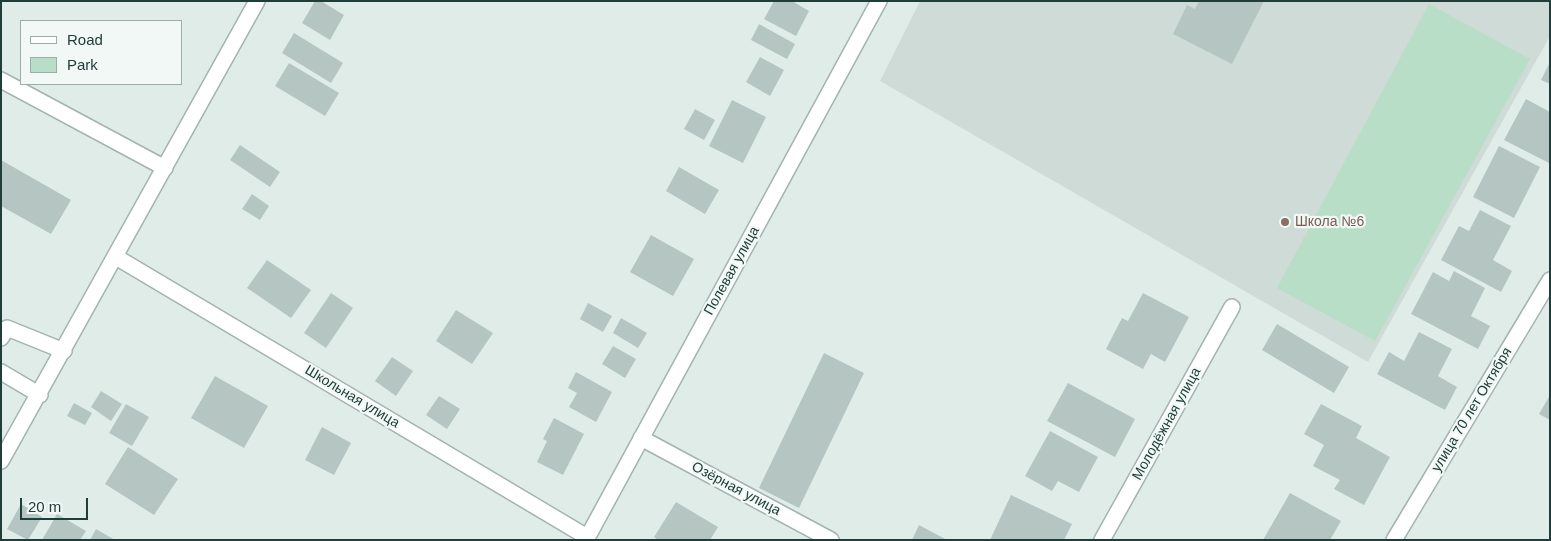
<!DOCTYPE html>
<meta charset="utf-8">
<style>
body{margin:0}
#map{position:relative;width:1551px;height:541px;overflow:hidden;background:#e0ece8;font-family:Arial,sans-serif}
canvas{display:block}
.frame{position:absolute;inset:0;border:2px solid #203d39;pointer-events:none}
.legend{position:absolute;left:20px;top:20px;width:162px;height:65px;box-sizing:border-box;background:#f1f8f5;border:1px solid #9dadaa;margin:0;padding:6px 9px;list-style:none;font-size:15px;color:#203d39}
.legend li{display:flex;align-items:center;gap:10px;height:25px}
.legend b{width:25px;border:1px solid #9dadaa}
.scale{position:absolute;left:20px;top:498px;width:68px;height:22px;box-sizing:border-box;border:2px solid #203d39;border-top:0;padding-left:6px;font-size:15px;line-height:18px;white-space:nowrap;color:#203d39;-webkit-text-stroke:4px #f1f8f5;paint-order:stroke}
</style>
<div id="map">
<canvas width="1551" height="541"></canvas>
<div class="frame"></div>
<ul class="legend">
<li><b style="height:6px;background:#fff"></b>Road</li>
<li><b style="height:14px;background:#b8dec8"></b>Park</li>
</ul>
<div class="scale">20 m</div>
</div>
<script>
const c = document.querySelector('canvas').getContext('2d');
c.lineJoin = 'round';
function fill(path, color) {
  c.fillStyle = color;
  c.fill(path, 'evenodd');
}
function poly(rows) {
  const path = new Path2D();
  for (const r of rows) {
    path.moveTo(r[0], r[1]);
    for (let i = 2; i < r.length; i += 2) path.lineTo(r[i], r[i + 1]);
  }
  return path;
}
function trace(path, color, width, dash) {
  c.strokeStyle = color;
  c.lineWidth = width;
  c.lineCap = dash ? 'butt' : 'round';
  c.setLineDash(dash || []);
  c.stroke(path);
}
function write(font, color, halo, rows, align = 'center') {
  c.font = font + ' Arial,sans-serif';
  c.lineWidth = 4.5;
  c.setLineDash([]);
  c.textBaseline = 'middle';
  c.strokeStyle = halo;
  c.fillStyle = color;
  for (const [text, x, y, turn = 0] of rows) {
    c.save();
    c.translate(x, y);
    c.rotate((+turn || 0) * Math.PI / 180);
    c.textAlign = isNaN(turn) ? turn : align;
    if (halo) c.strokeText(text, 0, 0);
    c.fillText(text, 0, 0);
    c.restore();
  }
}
const built = poly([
 [920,1,1550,1,1550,36,1368,362,880,81]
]);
const green = poly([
 [1429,4,1530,59,1375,341,1277,288]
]);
const building = poly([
 [315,1,321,1,344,15,330,40,302,23],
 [774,1,792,1,809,11,796,36,764,19],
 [1199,1,1264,1,1232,64,1173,34,1187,5,1195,9],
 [759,24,795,44,787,59,751,40],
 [294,33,343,63,331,83,282,53],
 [760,57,784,70,770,96,746,82],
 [1550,62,1550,84,1541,80],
 [289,63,339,93,325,116,275,86],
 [1526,99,1550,112,1549,163,1504,140],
 [732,100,766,117,743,163,709,146],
 [695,109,715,120,704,140,684,129],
 [240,145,280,172,270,187,230,160],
 [1499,146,1540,167,1514,218,1473,197],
 [1,160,71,200,51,234,1,206],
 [679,167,719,190,705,214,666,191],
 [252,194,269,206,260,220,242,209],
 [1480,210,1511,226,1493,260,1512,271,1501,292,1441,260,1459,226,1469,231],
 [651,235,694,259,673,296,630,272],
 [267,260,311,290,291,318,247,288],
 [1454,271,1485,288,1471,316,1490,326,1478,349,1411,314,1433,272,1449,281],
 [331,293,353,308,326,348,304,333],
 [1143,293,1189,317,1165,362,1151,354,1143,369,1106,349,1122,318,1128,321],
 [588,303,612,316,603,332,580,319],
 [456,310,493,333,472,364,436,341],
 [621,318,647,333,638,348,613,333],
 [1277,324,1349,367,1334,393,1262,350],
 [1419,332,1452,349,1438,376,1457,387,1445,410,1377,374,1389,352,1404,361],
 [613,346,636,359,625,378,602,364],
 [824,353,864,373,799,508,759,488],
 [392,357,413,371,396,396,375,381],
 [576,372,612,392,596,422,569,407,577,393,568,388],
 [215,376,268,406,244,448,191,418],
 [1068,383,1135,419,1115,457,1047,421],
 [101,391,122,404,111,421,91,407],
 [1550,395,1550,420,1539,414],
 [439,396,460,409,447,429,426,415],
 [74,403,92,413,85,425,67,416],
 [126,404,149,417,132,446,109,433],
 [1321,404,1362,426,1356,438,1390,457,1364,505,1334,489,1340,480,1313,466,1324,445,1304,434],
 [554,418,584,434,563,475,537,462,547,441,543,439],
 [322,427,351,443,334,475,305,460],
 [1050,431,1098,457,1079,492,1058,481,1052,491,1025,476],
 [128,447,178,479,154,515,105,484],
 [1290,493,1341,521,1330,540,1263,540],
 [1011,495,1072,524,1064,540,990,540],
 [676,502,718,527,710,540,658,540,654,537],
 [21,504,42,517,28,540,7,529],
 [57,514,86,531,80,540,42,540],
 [919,525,947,540,912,540],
 [96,529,115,540,90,540]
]);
const minor = poly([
 [1,80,165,168],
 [116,257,587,537],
 [1,338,7,328,64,351],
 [1,372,40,395],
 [641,438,831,540],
 [1,461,257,1],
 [586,540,879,1],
 [1102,540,1232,307],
 [1394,540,1550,280]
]);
const markers = [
 [1285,222,5,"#8d6e63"]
];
const educationNames = [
 ["Школа №6",1295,222]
];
const streetNames = [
 ["Полевая улица",732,271,-61],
 ["Школьная улица",352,397,31],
 ["улица 70 лет Октября",1472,410,-59],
 ["Молодёжная улица",1167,424,-61],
 ["Озёрная улица",736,489,28]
];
fill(built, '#cedbd7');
fill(green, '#b8dec8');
fill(building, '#b5c6c2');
trace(minor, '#a3b4b0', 18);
trace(minor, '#fff', 15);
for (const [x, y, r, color] of markers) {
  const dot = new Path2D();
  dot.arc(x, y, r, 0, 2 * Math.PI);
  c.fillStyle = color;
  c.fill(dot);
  trace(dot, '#f1f8f5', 2);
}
write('14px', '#785e54', '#f1f8f5', educationNames, 'left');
write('14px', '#203d39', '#f1f8f5', streetNames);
</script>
